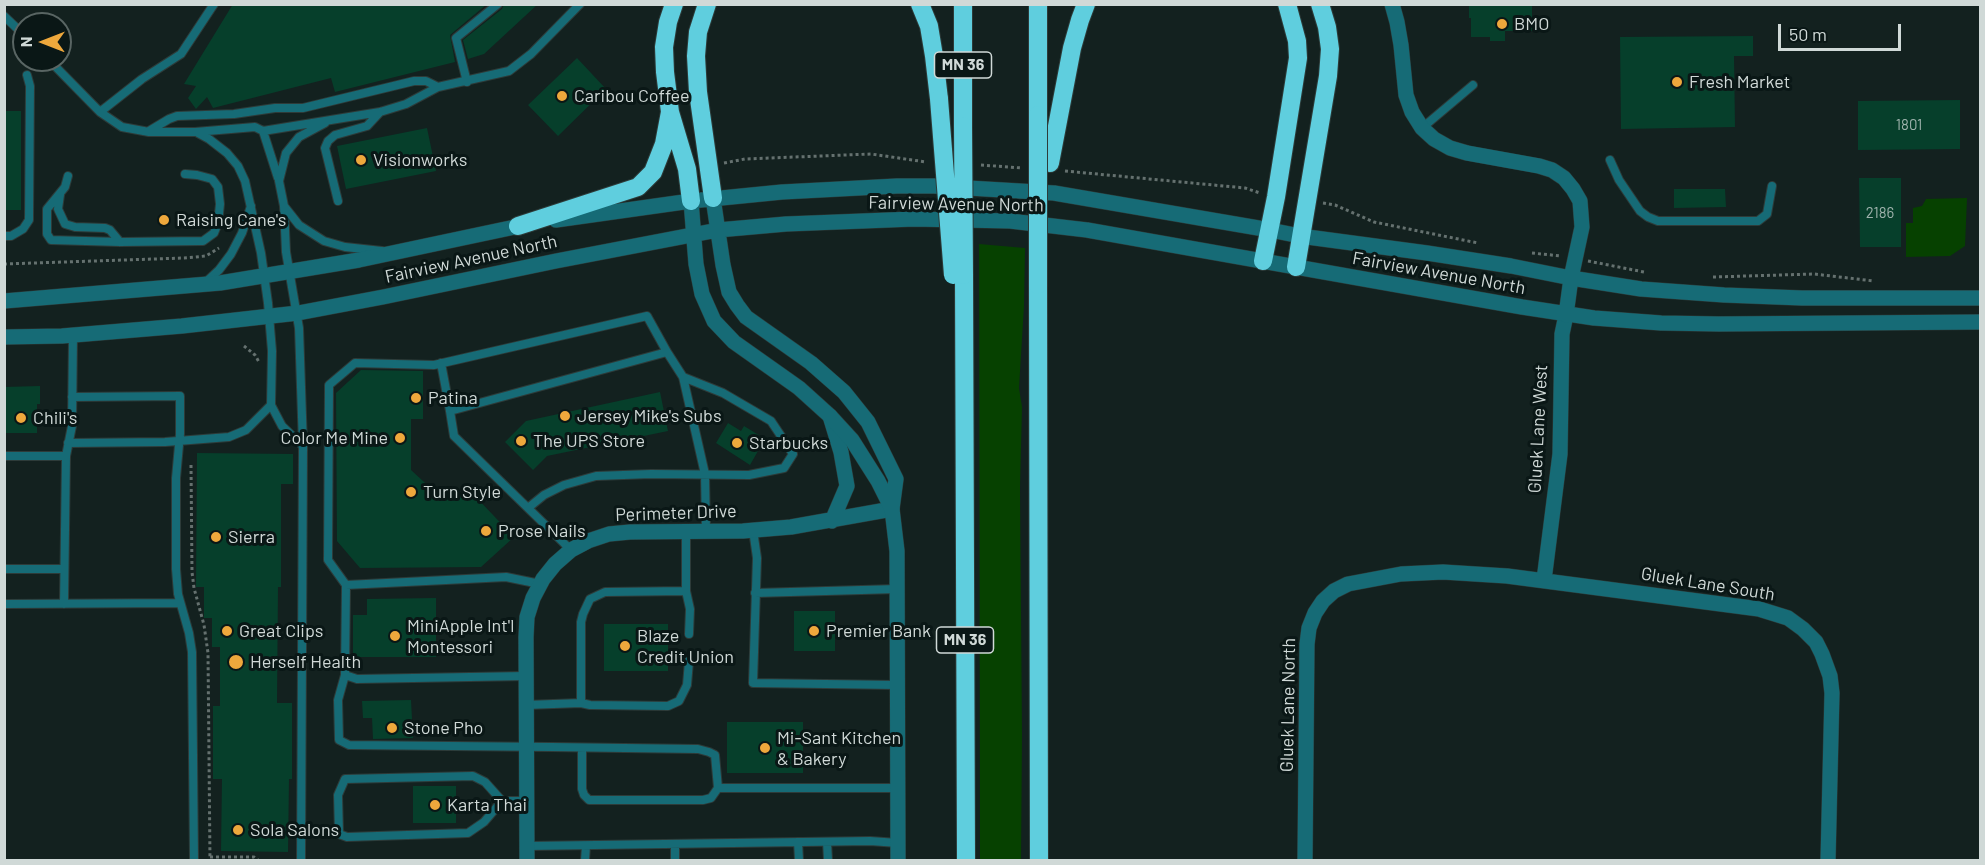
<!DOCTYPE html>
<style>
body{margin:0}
#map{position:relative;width:1985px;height:865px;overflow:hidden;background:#13211f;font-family:Barlow,sans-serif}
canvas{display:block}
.frame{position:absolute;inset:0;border:6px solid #d0d9d7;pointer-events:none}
.north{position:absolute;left:12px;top:12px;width:60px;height:60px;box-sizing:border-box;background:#0a1716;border:2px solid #596563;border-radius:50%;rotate:270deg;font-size:16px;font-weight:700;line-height:24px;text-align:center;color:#d0d9d7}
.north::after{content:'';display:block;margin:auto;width:21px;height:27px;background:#eea83c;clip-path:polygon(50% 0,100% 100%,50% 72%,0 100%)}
.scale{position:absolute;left:1778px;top:24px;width:123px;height:27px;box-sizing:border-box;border:3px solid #d0d9d7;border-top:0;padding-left:8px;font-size:18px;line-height:21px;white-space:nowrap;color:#d0d9d7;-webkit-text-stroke:4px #0a1716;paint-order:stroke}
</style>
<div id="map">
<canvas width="1985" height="865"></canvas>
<div class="frame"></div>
<div class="north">N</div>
<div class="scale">50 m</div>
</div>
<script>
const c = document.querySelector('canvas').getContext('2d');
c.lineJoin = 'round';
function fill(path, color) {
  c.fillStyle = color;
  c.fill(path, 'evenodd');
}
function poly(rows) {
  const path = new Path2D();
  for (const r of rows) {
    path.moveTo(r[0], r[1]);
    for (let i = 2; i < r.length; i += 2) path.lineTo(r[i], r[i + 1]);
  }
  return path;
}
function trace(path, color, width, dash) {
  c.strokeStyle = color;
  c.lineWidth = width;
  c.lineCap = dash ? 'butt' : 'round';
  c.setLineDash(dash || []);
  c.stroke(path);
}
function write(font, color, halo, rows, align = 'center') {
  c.font = font + ' Barlow,sans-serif';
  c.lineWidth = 6;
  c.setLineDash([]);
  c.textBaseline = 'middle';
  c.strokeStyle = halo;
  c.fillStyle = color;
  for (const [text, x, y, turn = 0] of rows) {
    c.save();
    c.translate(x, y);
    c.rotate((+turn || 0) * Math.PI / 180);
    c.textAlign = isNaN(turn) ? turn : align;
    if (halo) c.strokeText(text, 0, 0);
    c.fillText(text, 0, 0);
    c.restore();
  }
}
const green = poly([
 [1967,198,1965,246,1950,256,1906,257,1906,223,1913,223,1913,208,1922,206,1926,199],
 [979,244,1025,248,1024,306,1019,388,1022,407,1020,488,1022,734,1021,860,980,860]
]);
const building = poly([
 [233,4,487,4,450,35,455,62,335,92,331,78,213,108,207,97,196,109,188,98,196,86,184,84],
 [504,4,538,4,484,54,468,59,463,40,502,9],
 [1469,4,1532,4,1532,31,1505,31,1505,41,1490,41,1490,37,1471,37,1471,18,1469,18],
 [1753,36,1753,56,1734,56,1735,127,1621,129,1620,37],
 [577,58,606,89,558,136,528,105],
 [1960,100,1960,149,1858,150,1858,101],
 [4,111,21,111,21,210,4,210],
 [427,128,436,171,346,189,337,146],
 [1859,178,1901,178,1901,247,1860,247],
 [1674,189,1725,189,1726,207,1674,208],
 [361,370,423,371,423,419,411,419,411,470,436,493,473,494,514,537,481,567,360,568,337,541,336,393],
 [40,386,40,404,37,404,37,433,4,433,4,387],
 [660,392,668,431,547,456,533,470,505,442,526,421],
 [728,423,741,431,744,426,762,437,759,442,762,444,750,465,716,443],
 [197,453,293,454,293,484,281,484,281,587,278,587,277,703,292,703,292,779,289,779,288,852,221,851,222,779,213,779,213,706,220,706,220,647,212,647,212,618,204,618,204,587,196,587],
 [436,598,436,657,353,657,353,615,367,615,367,599],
 [794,611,835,611,835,651,794,651],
 [604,624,668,624,668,671,604,671],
 [411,700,413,738,373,739,372,718,363,718,362,701],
 [727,722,803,722,803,773,727,773],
 [413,786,456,786,456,823,413,823]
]);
const path = poly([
 [724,163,745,159,871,154,926,162],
 [981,165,1022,168],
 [1065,171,1245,188,1260,193],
 [1323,203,1335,205,1374,222,1478,243],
 [1532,253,1561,256],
 [1588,261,1644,272],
 [4,264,184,258,206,256,219,248],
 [1713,277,1814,274,1874,281],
 [244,346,255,355,259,362],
 [191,465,192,572,194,588,204,625,208,653,210,860],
 [210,857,254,857,258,860]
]);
const service = poly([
 [4,16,24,35],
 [49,60,100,112,122,127,149,132,195,132,255,127,263,131,380,112,406,104,438,87,509,71,531,54,580,4],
 [467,82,456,38,498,4],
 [100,112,142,79,181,54,214,4],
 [325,123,299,137,286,153,279,181,284,206,299,225,324,241,345,247,382,251],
 [1422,128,1473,85],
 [149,131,169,119,177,116,234,114,275,108,303,108,414,81,426,81,438,87],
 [263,131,278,178],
 [198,133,209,139,227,153,238,166,245,181,261,253,268,303,272,351,271,405,282,426,303,446],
 [1610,160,1619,180,1640,211,1648,217,1658,221,1758,221,1767,214,1772,186],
 [68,176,65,187,47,209,47,234,51,240,120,242,203,241,214,233,218,223,220,204,218,187,212,179,197,175,185,174],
 [60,195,58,209,65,224,75,227,105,228,110,230,120,242],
 [338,201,325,148,328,141,335,135,367,126,380,112],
 [284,206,286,252,299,328,303,446,301,860],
 [4,236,11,236,23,229,29,220,30,86,27,75],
 [205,283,219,270,231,254,242,233,251,206],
 [441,363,450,411],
 [72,397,180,396,180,434,176,478,176,569,178,594,189,633,192,652,194,860],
 [68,443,165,442,229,437,246,430,271,405],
 [4,456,66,456],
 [528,508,544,495,564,485,596,476,651,474,749,475,784,468,793,454,771,421,723,393,683,377],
 [753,530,757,558,753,683,897,685],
 [686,531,686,591,690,609,689,634],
 [571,550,454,436,450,411,667,352,683,377,705,474,706,531],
 [4,569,64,569],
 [540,584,506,577,346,585,328,560,329,385,355,363,434,365,647,316,667,352],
 [346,585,345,675,357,679,526,676],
 [755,593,897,589],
 [4,604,180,603],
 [64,604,66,456,72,426,73,335],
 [345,675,338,700,339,740,349,745,551,747,698,749,709,752,715,755,718,788,711,798,703,800,589,800,584,795,582,789,582,748],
 [581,703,581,622,583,614,590,599,605,592,686,591],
 [526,705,581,703,590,705,668,706,679,701,687,685,689,661],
 [718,788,898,788],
 [502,801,485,782,473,776,345,779,338,795,339,834,347,837,468,833,484,822,502,801,526,801],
 [798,842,799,860],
 [827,842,828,860],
 [675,844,675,860],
 [527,846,870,841,898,843],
 [585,860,586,846]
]);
const minor = poly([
 [830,416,841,452,847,486,832,521],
 [1544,580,1560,454,1562,334,1566,315],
 [527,860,526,637,527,617,533,598,543,579,555,564,571,550,588,541,609,534,630,532,743,531,791,527,892,509],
 [1305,860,1307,644,1309,628,1315,613,1323,601,1334,591,1348,584,1401,574,1443,572,1507,576,1759,609,1788,618,1803,629,1816,642,1822,654,1830,676,1832,693,1828,860]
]);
const tertiary = poly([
 [1392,4,1397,22,1401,45,1406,95,1412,112,1422,128,1434,139,1450,148,1467,153,1539,166,1552,170,1564,178,1573,189,1580,201,1582,227,1571,278,1566,315],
 [713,198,723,265,729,292,737,305,746,317,811,363,844,392,868,422,896,479,892,509,897,551,898,860],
 [691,201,696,264,702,294,714,321,734,342,799,388,830,416,852,440,878,481,892,509],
 [556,220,691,201,782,192,897,186,934,186,1054,193,1270,230,1300,236,1427,253,1511,266,1571,278,1641,289,1724,295,1802,298,1980,298],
 [4,301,220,283,359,260,529,224],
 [4,337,62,336,182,326,298,313,383,297,556,261,718,230,786,224,914,219,1010,221,1087,230,1522,307,1594,318,1661,323,1719,324,1980,322]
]);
const motorway = poly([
 [674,4,668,22,664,47,665,72,670,112,687,169,691,201],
 [707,4,698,32,696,56,698,92,713,198],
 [920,4,929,26,934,56,939,99],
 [963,4,963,126],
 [1038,4,1038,115],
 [1050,163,1072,48,1080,20,1086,4],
 [518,226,638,187,653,172,664,144,670,112],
 [1263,261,1276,197,1298,58,1297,41,1287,4],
 [1296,267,1328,76,1330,49,1327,27,1320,4],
 [964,275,966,860],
 [1038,285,1039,860]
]);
const motorwayBridge = poly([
 [939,99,953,275],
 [1038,115,1038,285],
 [963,126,964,275]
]);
const markers = [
 [1502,24,6,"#eea83c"],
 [1677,82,6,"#eea83c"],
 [562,96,6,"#eea83c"],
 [361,160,6,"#eea83c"],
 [164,220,6,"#eea83c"],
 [416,398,6,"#eea83c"],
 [565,416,6,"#eea83c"],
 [21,418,6,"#eea83c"],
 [400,438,6,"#eea83c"],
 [521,441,6,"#eea83c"],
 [737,443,6,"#eea83c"],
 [411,492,6,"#eea83c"],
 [486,531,6,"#eea83c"],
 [216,537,6,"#eea83c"],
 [227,631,6,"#eea83c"],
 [814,631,6,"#eea83c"],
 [395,636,6,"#eea83c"],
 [625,646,6,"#eea83c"],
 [236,662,8,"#eea83c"],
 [392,728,6,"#eea83c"],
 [765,748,6,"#eea83c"],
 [435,805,6,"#eea83c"],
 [238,830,6,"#eea83c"]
];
const numberNames = [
 ["1801",1909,125],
 ["2186",1880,213]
];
const shields = [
 [963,65,57],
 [965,640,57]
];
const shieldNames = [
 ["MN 36",963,65],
 ["MN 36",965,640]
];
const poiNames = [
 ["BMO",1514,24],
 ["Fresh Market",1689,82],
 ["Caribou Coffee",574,96],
 ["Visionworks",373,160],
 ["Raising Cane's",176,220],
 ["Patina",428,398],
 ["Jersey Mike's Subs",577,416],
 ["Chili's",33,418],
 ["Color Me Mine",388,438,"right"],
 ["The UPS Store",533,441],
 ["Starbucks",749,443],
 ["Turn Style",423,492],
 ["Prose Nails",498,531],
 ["Sierra",228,537],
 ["MiniApple Int'l",407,626],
 ["Montessori",407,647],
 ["Great Clips",239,631],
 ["Premier Bank",826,631],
 ["Blaze",637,636],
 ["Credit Union",637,657],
 ["Herself Health",250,662],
 ["Stone Pho",404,728],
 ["Mi-Sant Kitchen",777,738],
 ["& Bakery",777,759],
 ["Karta Thai",447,805],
 ["Sola Salons",250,830]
];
const streetNames = [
 ["Fairview Avenue North",956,204,1],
 ["Fairview Avenue North",471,259,-12],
 ["Fairview Avenue North",1439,273,10],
 ["Gluek Lane West",1538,429,-87],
 ["Perimeter Drive",676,513,-2],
 ["Gluek Lane South",1708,584,9],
 ["Gluek Lane North",1288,705,-89]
];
fill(green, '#064100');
fill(building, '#063f2b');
trace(service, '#2d3b39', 10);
trace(minor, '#2d3b39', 16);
trace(tertiary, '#2d3b39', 16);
trace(motorway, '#2d3b39', 20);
trace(path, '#65716f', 3, [3, 3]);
trace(service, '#166b76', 8);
trace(minor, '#166b76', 15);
trace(tertiary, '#166b76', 15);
trace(motorway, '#5fcede', 18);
trace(motorwayBridge, '#2d3b39', 20, []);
trace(motorwayBridge, '#5fcede', 18);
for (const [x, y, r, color] of markers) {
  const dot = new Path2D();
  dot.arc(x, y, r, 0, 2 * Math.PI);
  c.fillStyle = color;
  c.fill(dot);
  trace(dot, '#0a1716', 2);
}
write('15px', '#9eb2ac', null, numberNames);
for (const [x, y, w] of shields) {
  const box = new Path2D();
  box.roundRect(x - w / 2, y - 13, w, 26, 4.5);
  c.fillStyle = '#0a1716';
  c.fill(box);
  trace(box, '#d0d9d7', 1.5);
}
write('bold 16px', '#d0d9d7', null, shieldNames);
write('18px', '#d0d9d7', '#0a1716', poiNames, 'left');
write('18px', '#d0d9d7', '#0a1716', streetNames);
</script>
